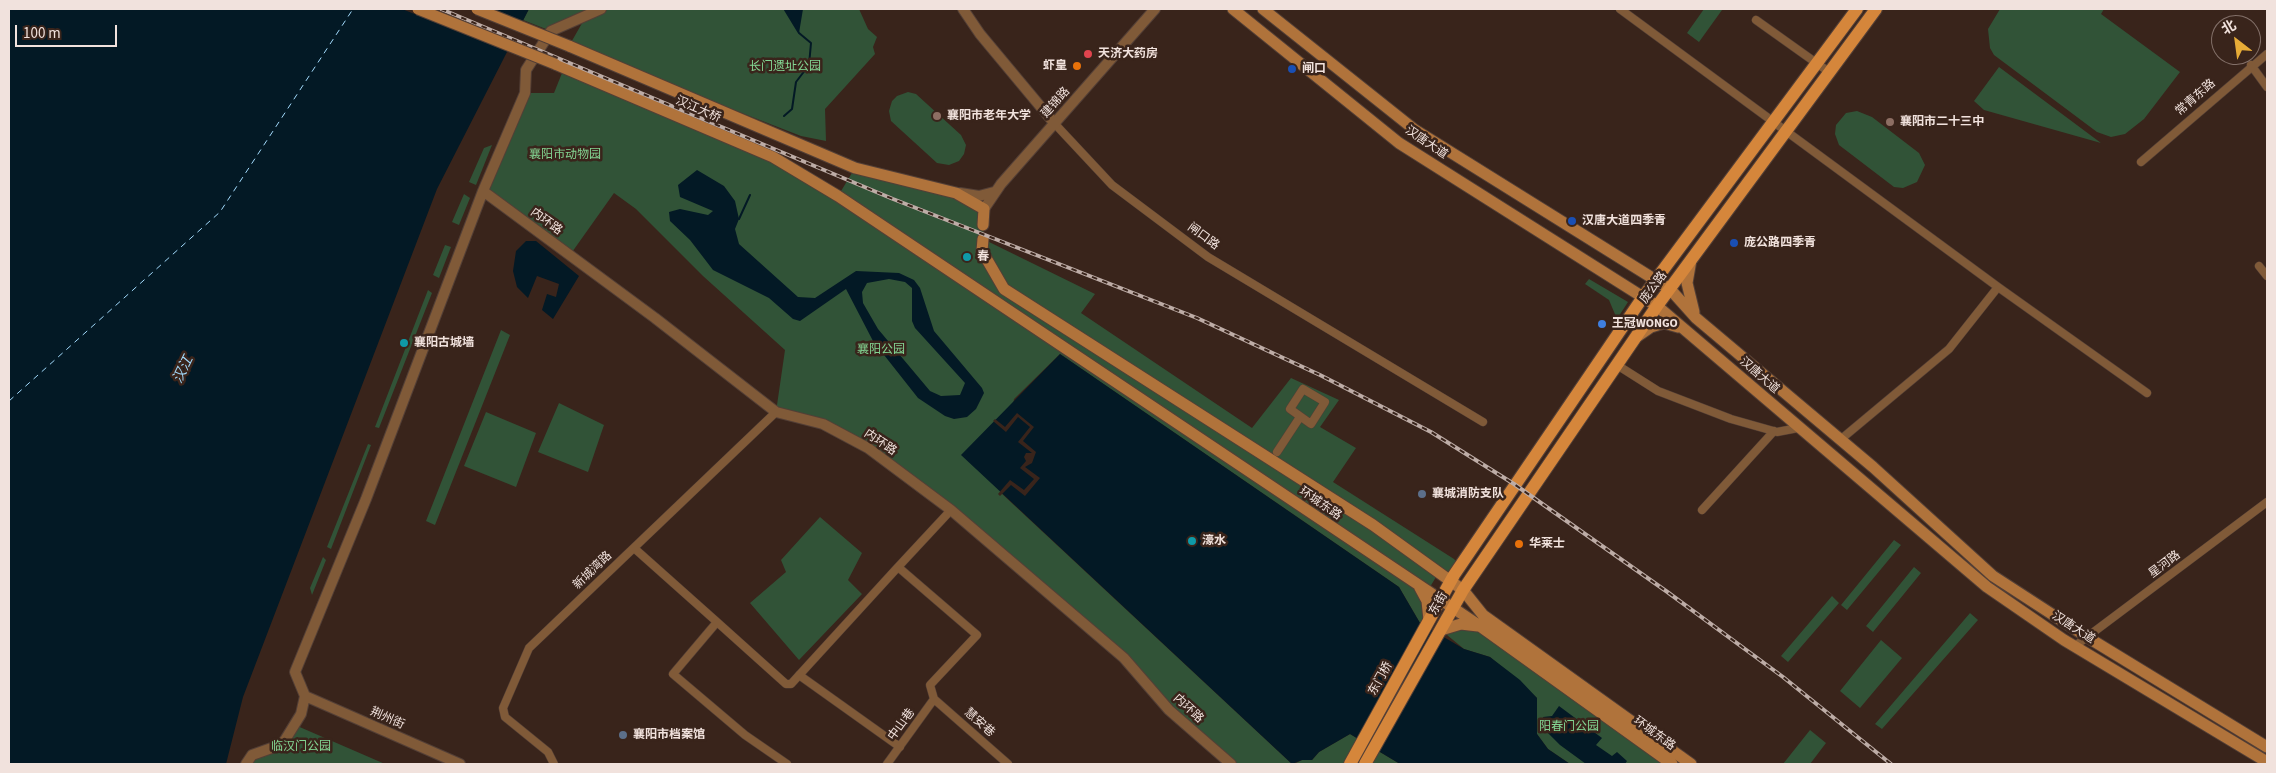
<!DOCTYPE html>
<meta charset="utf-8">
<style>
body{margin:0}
#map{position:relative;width:2276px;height:773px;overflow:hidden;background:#39241b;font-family:"Source Sans 3","Noto Sans SC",sans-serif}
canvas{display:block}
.frame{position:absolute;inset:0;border:10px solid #f1e2dd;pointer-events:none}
.north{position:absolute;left:2211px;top:15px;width:50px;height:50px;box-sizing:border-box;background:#39241b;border:1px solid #837069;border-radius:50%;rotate:330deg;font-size:14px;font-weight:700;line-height:20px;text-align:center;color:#f1e2dd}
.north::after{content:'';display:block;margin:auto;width:18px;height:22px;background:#e7ac37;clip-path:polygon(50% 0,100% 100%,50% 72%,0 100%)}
.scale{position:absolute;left:15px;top:25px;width:102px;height:22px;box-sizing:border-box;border:2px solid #f1e2dd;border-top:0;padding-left:6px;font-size:15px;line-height:18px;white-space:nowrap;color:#f1e2dd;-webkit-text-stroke:4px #39241b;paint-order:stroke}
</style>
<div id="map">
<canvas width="2276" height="773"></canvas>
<div class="frame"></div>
<div class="north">北</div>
<div class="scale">100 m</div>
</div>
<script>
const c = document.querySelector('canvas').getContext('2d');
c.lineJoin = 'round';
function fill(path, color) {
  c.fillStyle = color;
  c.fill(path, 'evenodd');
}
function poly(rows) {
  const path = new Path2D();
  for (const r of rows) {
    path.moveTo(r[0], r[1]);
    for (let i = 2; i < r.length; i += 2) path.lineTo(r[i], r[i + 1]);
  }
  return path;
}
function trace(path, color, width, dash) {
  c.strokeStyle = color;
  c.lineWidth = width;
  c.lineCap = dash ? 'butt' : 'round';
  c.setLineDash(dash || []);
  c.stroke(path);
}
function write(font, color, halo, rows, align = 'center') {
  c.font = font + ' "Source Sans 3","Noto Sans SC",sans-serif';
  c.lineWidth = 5;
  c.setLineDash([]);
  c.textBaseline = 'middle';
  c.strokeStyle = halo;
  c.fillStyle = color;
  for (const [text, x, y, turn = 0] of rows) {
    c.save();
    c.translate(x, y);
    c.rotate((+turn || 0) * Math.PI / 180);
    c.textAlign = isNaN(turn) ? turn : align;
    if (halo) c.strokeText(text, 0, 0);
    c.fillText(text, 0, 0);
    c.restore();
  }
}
const green = poly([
 [529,9,859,9,868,29,877,37,873,47,875,54,825,109,826,141,801,136,569,46,585,18,551,31,523,20],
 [1704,9,1727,9,1722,10,1699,42,1687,33],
 [2000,9,2104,9,2101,14,2180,72,2144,119,2125,134,2111,137,2097,132,1994,55,1990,48,1988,29],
 [1999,67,2101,143,1984,110,1974,101],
 [564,68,773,157,838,196,855,168,956,193,984,209,983,239,1095,294,1081,313,1252,428,1291,378,1339,400,1320,427,1356,448,1333,482,1454,559,1460,566,1454,575,1434,571,1436,577,1430,587,1426,625,1420,623,1399,587,1060,354,1014,399,1000,492,1292,764,1231,764,1124,658,868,448,823,424,776,412,785,350,703,276,636,209,614,193,570,255,483,191,525,93,554,93],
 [908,92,916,94,961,135,966,145,964,154,959,161,949,165,937,163,891,121,889,111,892,101,897,96],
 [1857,111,1872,117,1919,153,1925,165,1917,182,1903,188,1894,187,1839,145,1835,134,1836,125,1846,113],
 [492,145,476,185,469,182,484,148],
 [464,194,470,198,459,225,452,222],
 [445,245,451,247,439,278,433,275],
 [1589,279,1628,302,1617,319,1609,300,1585,284],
 [428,290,432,293,379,428,375,427],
 [501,330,510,335,435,525,426,521],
 [559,403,604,425,588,472,538,452],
 [486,412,536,433,516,487,464,466],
 [368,444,371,445,331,549,327,547],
 [820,517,862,553,848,580,862,594,799,660,750,603,786,572,781,560],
 [1894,540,1901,545,1847,610,1841,605],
 [323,557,326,560,312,595,310,588],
 [1914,567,1921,573,1873,632,1866,626],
 [1832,596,1839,603,1788,662,1781,656],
 [1970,613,1978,620,1882,729,1875,724],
 [1480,626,1672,764,1570,764,1548,749,1537,734,1537,698,1490,657,1464,649,1441,630],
 [1881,640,1902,658,1860,708,1840,691],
 [295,725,385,764,246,764,280,745],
 [1810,730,1826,743,1810,764,1783,764],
 [1350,734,1400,764,1294,764,1302,760,1312,760,1319,752]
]);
const water = poly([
 [9,9,529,9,437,189,243,697,226,764,9,764],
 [782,9,803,9,799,33,785,10],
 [697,170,724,186,735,201,739,219,735,229,739,244,798,297,815,298,856,271,899,273,914,280,920,288,934,331,982,388,984,393,976,409,967,417,954,419,945,416,918,398,873,341,846,289,800,321,793,319,769,298,713,270,690,240,670,221,669,212,680,209,708,215,713,211,680,197,678,185],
 [889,279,905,282,912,288,912,321,915,328,965,383,960,395,941,396,930,391,878,329,863,303,862,292,867,283],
 [526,241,536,241,579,276,553,319,542,310,547,294,556,297,559,284,537,276,528,298,517,287,513,271,516,251],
 [1060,354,1399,587,1420,623,1464,649,1490,657,1520,680,1537,698,1537,734,1548,749,1570,764,1400,764,1350,734,1319,752,1312,760,1302,760,1292,764,961,455],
 [1559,706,1602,738,1596,745,1612,756,1617,752,1627,761,1625,764,1586,764,1560,745,1548,733,1543,717,1552,716]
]);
const pier = poly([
 [402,9,489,9,524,23,509,52],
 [1017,413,1034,427,1023,441,1036,452,1032,463,1025,467,1040,478,1025,496,1011,485,1000,496,998,494,1010,480,1024,490,1034,479,1020,468,1026,461,1024,457,1026,453,1032,453,1018,442,1030,427,1018,417,1006,432,993,421,995,419,1005,427]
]);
const stream = poly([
 [784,116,792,109,796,82,809,65,811,43,799,33,785,10],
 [739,219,750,195]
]);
const ferry = poly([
 [9,401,220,212,353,9]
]);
const minor = poly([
 [1620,9,1998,287,1949,349,1840,440],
 [1756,20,1829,72],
 [2251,65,2267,87],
 [1055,124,1112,185,1208,257,1483,422],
 [2141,162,2267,54],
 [2259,266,2267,276],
 [1998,287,2147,393],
 [1617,365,1658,391,1731,419,1777,432,1798,428],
 [1303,389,1325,402,1311,424,1290,409,1303,389],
 [1277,452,1300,417],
 [1702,510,1774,431],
 [634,548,717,622,673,674,745,735,787,764],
 [717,622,786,684,791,684,898,567],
 [2075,646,2267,502],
 [799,675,900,747],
 [934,699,930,685,977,635,898,567,951,510],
 [934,699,1008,764],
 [554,764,548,752,505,717,503,708,529,648,776,412],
 [887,764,934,699]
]);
const tertiary = poly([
 [963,9,980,34,1055,124],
 [483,191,655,318,776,412,823,424,868,448,951,510,1124,658,1169,710,1231,764],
 [960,193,979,196,994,192],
 [984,209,1001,184,1155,9],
 [305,696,460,764],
 [246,764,252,755,280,745,285,740,301,714,305,696,295,672,366,499,483,191,525,93,526,70,551,31,601,9]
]);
const secondary = poly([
 [1233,9,1399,143,1657,306,1987,587,2064,640,2267,762],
 [1263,9,1415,130,1670,289,1696,318,1873,467,1993,576,2087,637,2267,747],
 [569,46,855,168,956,193,984,209,983,225],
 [555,64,773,157,838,196,1477,624,1672,764],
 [983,239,982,251,1004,289,1373,525,1463,590,1483,615,1691,764],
 [1691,260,1687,283,1694,312],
 [1638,336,1651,327,1664,323,1678,327],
 [1420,588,1427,601,1429,620],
 [1441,630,1461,624,1478,626]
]);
const primary = poly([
 [1350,764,1454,575,1643,297,1857,9],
 [1365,764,1463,590,1657,306,1876,9]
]);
const rail = poly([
 [441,9,893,199,1197,318,1320,375,1431,432,1514,484,1666,591,1783,677,1891,764]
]);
const secondaryBridge = poly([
 [418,9,555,64],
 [477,9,569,46]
]);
const markers = [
 [1088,54,5,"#e0444e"],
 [1077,66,5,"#e8710a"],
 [1292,69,5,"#1a4fb4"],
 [937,116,5,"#8d6e63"],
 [1890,122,5,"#8d6e63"],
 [1572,221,5,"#1a4fb4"],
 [1734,243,5,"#1a4fb4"],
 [967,257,5,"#0f9aa8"],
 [1602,324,5,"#3f7fe0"],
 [404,343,5,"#0f9aa8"],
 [1422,494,5,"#5c6f8a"],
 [1192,541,5,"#0f9aa8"],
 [1519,544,5,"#e8710a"],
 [623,735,5,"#5c6f8a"]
];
const poiNames = [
 ["天济大药房",1098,54],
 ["虾皇",1067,66,"right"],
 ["闸口",1302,69],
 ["襄阳市老年大学",947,116],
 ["襄阳市二十三中",1900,122],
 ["汉唐大道四季青",1582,221],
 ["庞公路四季青",1744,243],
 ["春",977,257],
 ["王冠WONGO",1612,324],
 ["襄阳古城墙",414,343],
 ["襄城消防支队",1432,494],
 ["濠水",1202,541],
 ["华莱士",1529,544],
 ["襄阳市档案馆",633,735]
];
const parkNames = [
 ["长门遗址公园",785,67],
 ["襄阳市动物园",565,155],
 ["襄阳公园",881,350],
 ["阳春门公园",1569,727],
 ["临汉门公园",301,747]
];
const streetNames = [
 ["常青东路",2196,98,-41],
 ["建锦路",1056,103,-48],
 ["汉江大桥",698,110,23],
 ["汉唐大道",1426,143,34],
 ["内环路",546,222,36],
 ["闸口路",1203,237,36],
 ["庞公路",1654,288,-54],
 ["汉唐大道",1759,376,41],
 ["内环路",880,443,34],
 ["环城东路",1320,504,34],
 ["星河路",2165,565,-37],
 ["新城湾路",593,571,-44],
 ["东街",1439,604,-60],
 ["汉唐大道",2073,628,33],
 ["东门桥",1381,679,-61],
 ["内环路",1188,709,43],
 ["荆州街",387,719,24],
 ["慧安巷",979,723,42],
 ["中山巷",902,725,-54],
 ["环城东路",1654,734,36]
];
const waterNames = [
 ["汉江",184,370,-64]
];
fill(green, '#315337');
fill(water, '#031925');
fill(pier, '#39241b');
trace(stream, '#031925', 2);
trace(ferry, '#a2dafc', 1, [6, 5]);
trace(minor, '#533f36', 9);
trace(tertiary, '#533f36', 12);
trace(secondary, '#533f36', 13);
trace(primary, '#533f36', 14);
trace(minor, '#805a38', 8);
trace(tertiary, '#805a38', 10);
trace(secondary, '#b0733b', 11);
trace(primary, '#d5863b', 12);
trace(rail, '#bdaca6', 4);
trace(rail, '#39241b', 2, [5.5]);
trace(secondaryBridge, '#533f36', 13, []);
trace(secondaryBridge, '#b0733b', 11);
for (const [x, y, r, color] of markers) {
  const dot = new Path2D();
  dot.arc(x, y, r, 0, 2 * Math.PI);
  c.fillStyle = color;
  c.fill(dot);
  trace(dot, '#39241b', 2);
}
write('bold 12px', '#f1e2dd', '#39241b', poiNames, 'left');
write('12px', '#83d693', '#39241b', parkNames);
write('12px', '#f1e2dd', '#39241b', streetNames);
write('italic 14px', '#a2dafc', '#39241b', waterNames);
</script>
